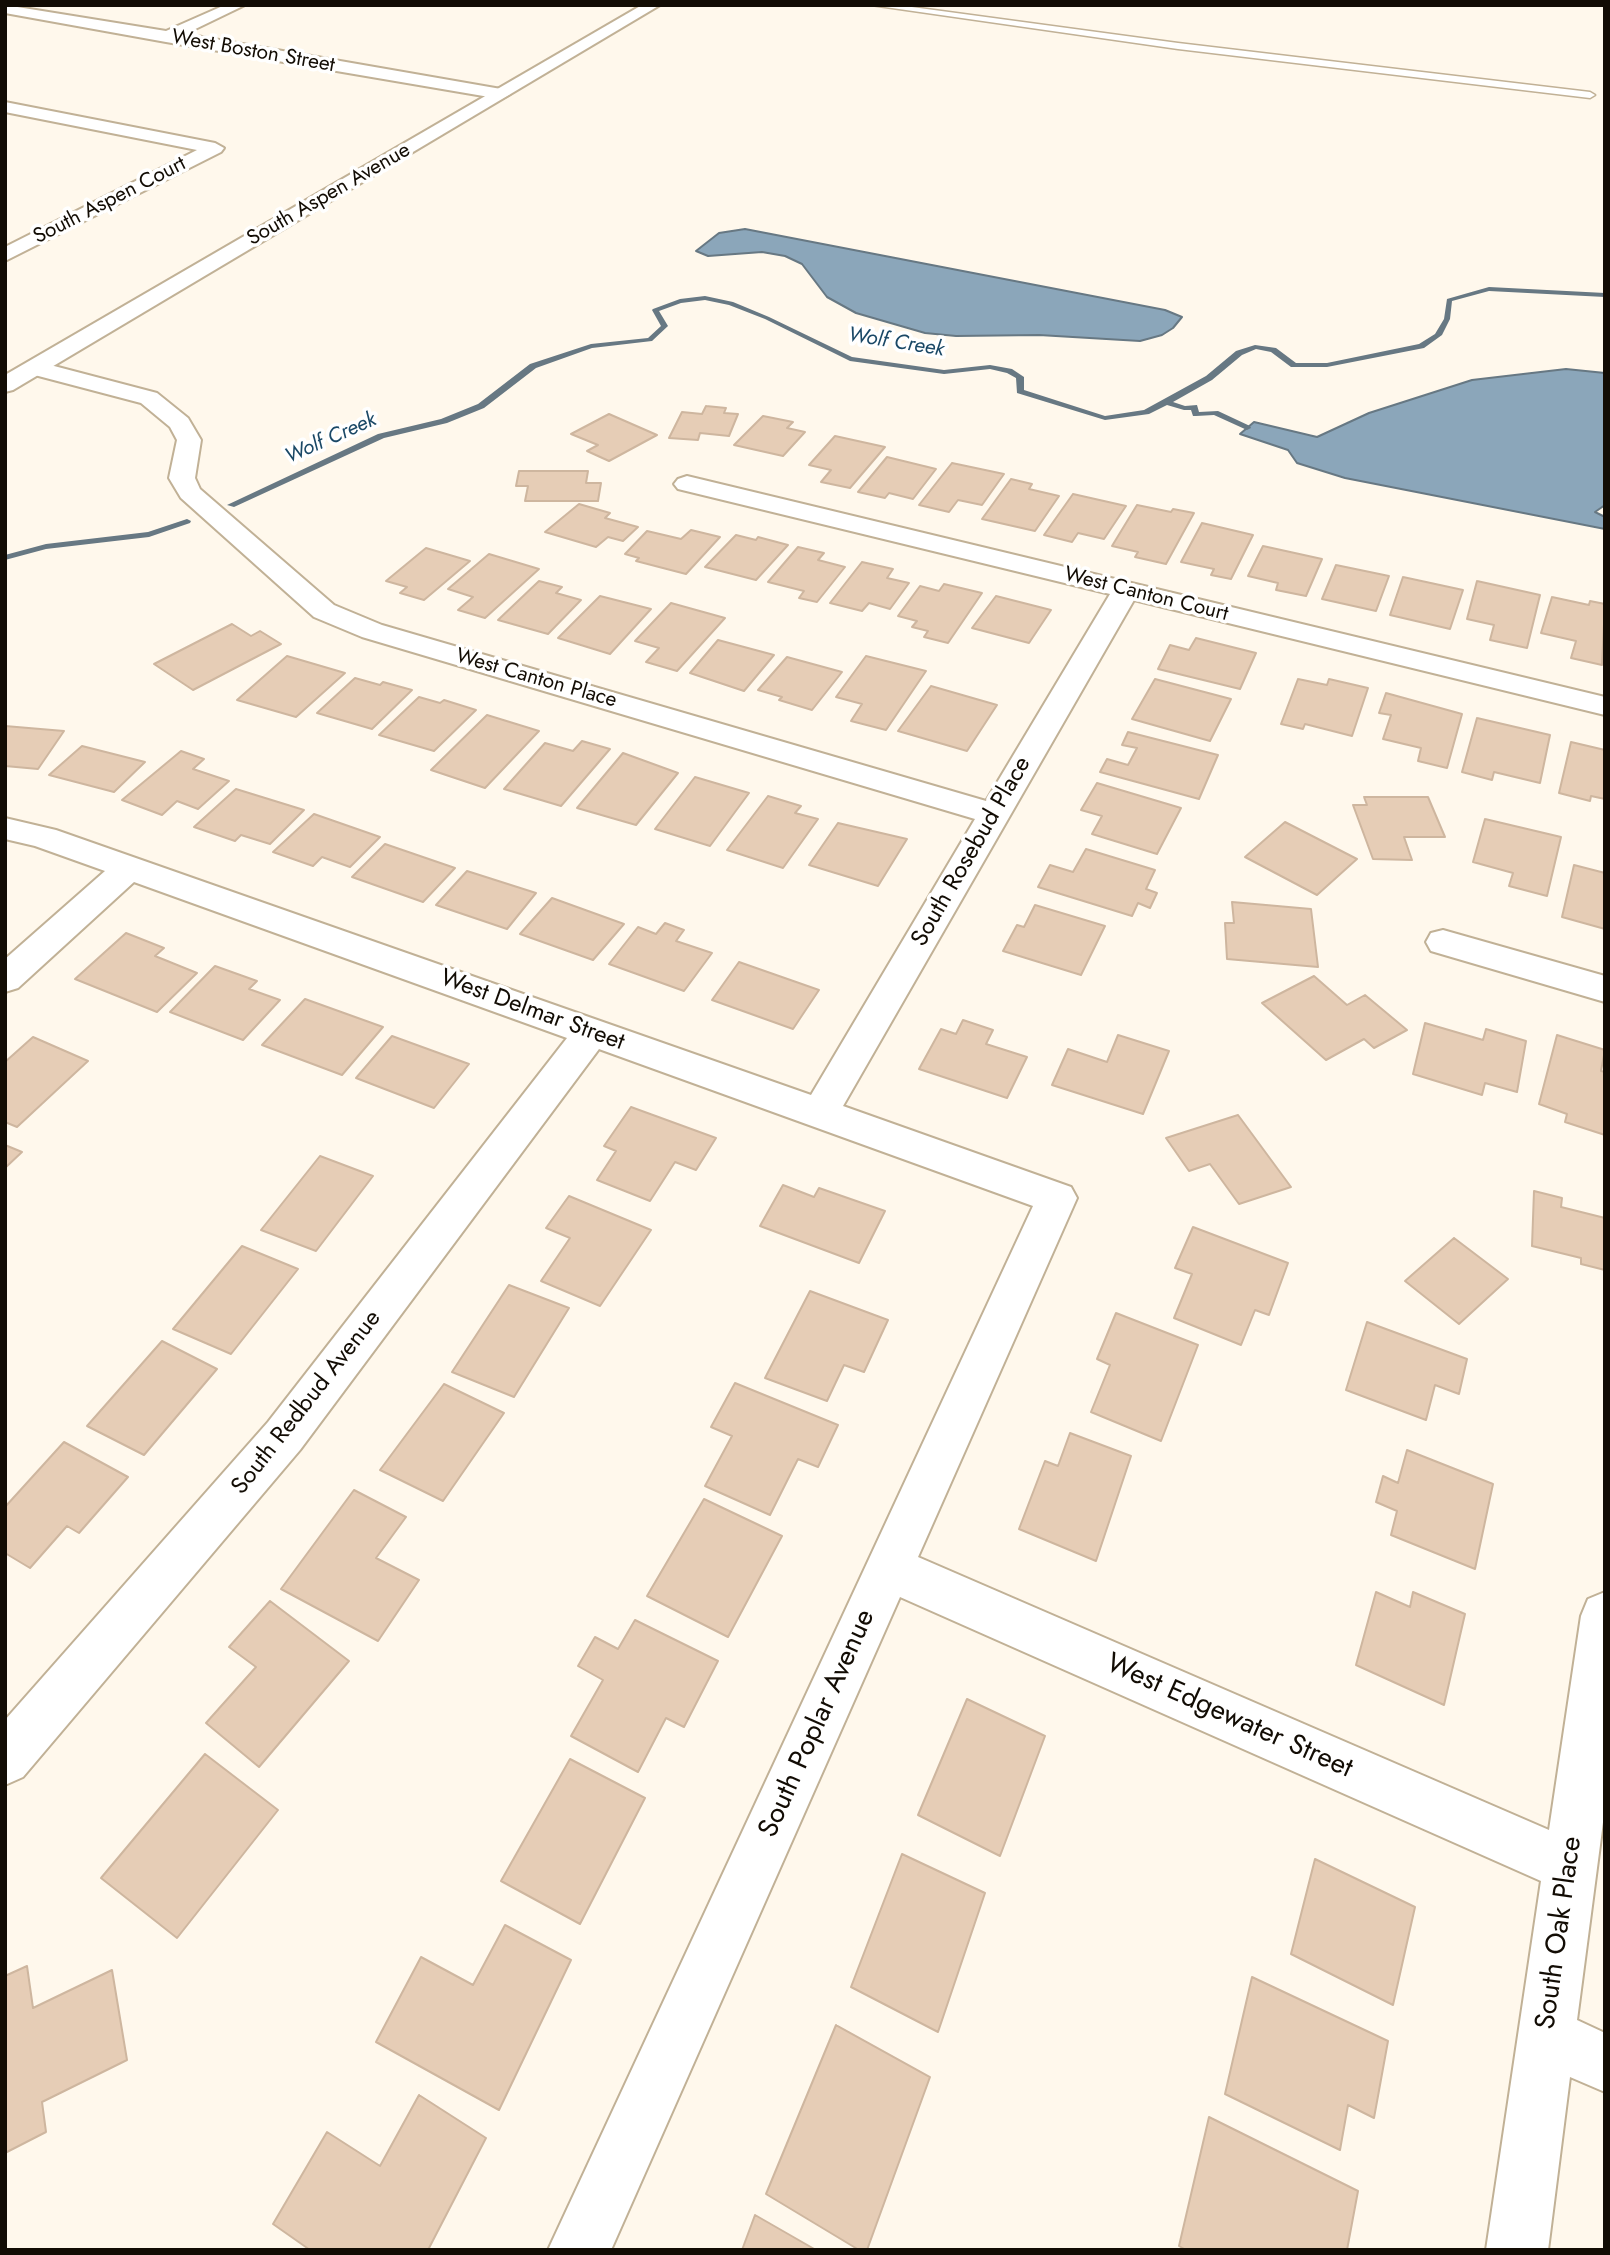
<!DOCTYPE html>
<style>
body{margin:0}
#map{position:relative;width:1610px;height:2255px;overflow:hidden;background:#fff8ec;font-family:Jost,sans-serif}
canvas{display:block}
.frame{position:absolute;inset:0;border:7px solid #120c04;pointer-events:none}
</style>
<div id="map">
<canvas width="1610" height="2255"></canvas>
<div class="frame"></div>
</div>
<script>
const c = document.querySelector('canvas').getContext('2d');
c.lineJoin = 'round';
function fill(path, color) {
  c.fillStyle = color;
  c.fill(path, 'evenodd');
}
function poly(rows) {
  const path = new Path2D();
  for (const r of rows) {
    path.moveTo(r[0], r[1]);
    for (let i = 2; i < r.length; i += 2) path.lineTo(r[i], r[i + 1]);
  }
  return path;
}
function trace(path, color, width, dash) {
  c.strokeStyle = color;
  c.lineWidth = width;
  c.lineCap = dash ? 'butt' : 'round';
  c.setLineDash(dash || []);
  c.stroke(path);
}
function write(font, color, halo, rows, align = 'center') {
  c.font = font + ' Jost,sans-serif';
  c.lineWidth = 7;
  c.setLineDash([]);
  c.textBaseline = 'middle';
  c.strokeStyle = halo;
  c.fillStyle = color;
  for (const [text, x, y, turn = 0] of rows) {
    c.save();
    c.translate(x, y);
    c.rotate((+turn || 0) * Math.PI / 180);
    c.textAlign = isNaN(turn) ? turn : align;
    if (halo) c.strokeText(text, 0, 0);
    c.fillText(text, 0, 0);
    c.restore();
  }
}
const water = poly([
 [745,229,1165,310,1182,317,1173,328,1162,335,1140,341,1039,335,956,336,925,333,856,313,827,297,802,264,785,256,762,252,708,256,696,251,719,233,745,229],
 [1566,369,1605,373,1605,505,1595,512,1605,517,1605,529,1345,478,1297,463,1288,450,1240,434,1254,422,1317,437,1369,413,1472,380,1566,369]
]);
const stream = poly([
 [1489,287,1605,293,1605,297,1489,291,1452,301,1450,319,1442,335,1424,348,1327,367,1291,367,1271,352,1256,349,1242,355,1212,380,1173,402,1185,406,1197,405,1199,412,1218,411,1250,426,1251,428,1247,430,1214,415,1196,416,1193,416,1191,410,1184,410,1167,405,1149,414,1105,420,1017,393,1016,378,1007,373,990,369,944,374,850,361,765,319,729,305,705,300,681,303,659,311,668,326,652,341,592,348,536,368,484,408,447,423,384,438,234,507,227,505,378,434,441,419,478,404,530,364,591,344,648,338,661,326,652,310,653,309,680,299,705,296,733,302,769,317,852,357,944,370,990,365,1012,369,1024,377,1024,390,1105,416,1144,410,1206,376,1236,351,1255,345,1276,348,1296,363,1327,363,1419,344,1435,334,1444,319,1447,299,1489,287],
 [187,519,191,521,190,523,149,537,46,549,5,560,5,555,46,544,148,532,187,519]
]);
const building = poly([
 [706,406,726,408,724,413,738,414,729,436,700,433,698,440,669,438,682,412,702,414,706,406],
 [609,414,657,435,609,461,587,451,598,445,571,434,609,414],
 [763,416,793,422,787,428,805,432,783,456,734,445,763,416],
 [835,436,885,447,850,488,821,482,831,470,809,465,835,436],
 [887,457,936,469,913,499,889,493,885,498,858,492,887,457],
 [952,463,1004,474,982,505,958,500,949,512,919,505,952,463],
 [519,471,588,471,586,483,601,483,598,501,525,501,528,486,516,486,519,471],
 [1011,479,1032,484,1029,489,1059,496,1035,531,982,519,1011,479],
 [1073,494,1126,506,1104,539,1078,533,1072,542,1044,535,1073,494],
 [579,504,610,513,605,518,638,527,623,541,608,537,596,547,545,532,579,504],
 [1137,505,1171,512,1173,509,1194,513,1166,564,1135,557,1138,552,1112,546,1137,505],
 [1202,523,1253,535,1231,579,1211,575,1214,569,1181,562,1202,523],
 [691,530,720,537,686,574,636,561,639,558,625,554,647,531,681,539,691,530],
 [736,535,756,540,758,537,788,545,756,580,705,567,736,535],
 [1263,546,1322,559,1306,596,1276,590,1278,583,1248,576,1263,546],
 [798,547,824,553,818,560,845,567,817,602,799,598,804,591,768,582,798,547],
 [426,548,470,561,424,600,400,593,407,587,386,581,426,548],
 [489,554,539,569,485,618,458,610,473,597,448,589,489,554],
 [862,562,893,569,887,578,909,583,890,609,869,603,862,611,830,603,862,562],
 [1336,565,1389,576,1376,611,1322,599,1336,565],
 [1403,577,1463,590,1450,629,1390,615,1403,577],
 [539,581,562,587,556,593,581,600,548,634,498,620,539,581],
 [1477,581,1540,595,1527,648,1490,640,1494,625,1467,619,1477,581],
 [944,584,982,593,948,643,924,637,928,631,912,627,917,621,898,616,920,586,939,591,944,584],
 [600,596,651,609,610,654,558,638,600,596],
 [996,596,1051,610,1029,643,972,628,996,596],
 [1552,597,1589,605,1590,601,1605,604,1602,665,1571,658,1576,641,1541,633,1552,597],
 [671,603,725,618,677,671,646,662,659,648,635,641,671,603],
 [232,624,251,636,260,631,281,644,193,690,154,664,232,624],
 [1196,638,1256,653,1240,689,1158,669,1170,645,1189,650,1196,638],
 [718,640,774,655,744,691,690,673,718,640],
 [287,656,345,673,296,717,237,700,287,656],
 [866,656,926,671,886,730,851,721,862,704,836,697,866,656],
 [787,657,842,672,812,710,779,700,782,697,758,690,787,657],
 [355,678,380,685,383,682,412,690,372,729,317,713,355,678],
 [1155,679,1231,699,1210,741,1132,719,1155,679],
 [1298,679,1327,685,1329,679,1368,688,1352,736,1305,724,1303,729,1281,724,1298,679],
 [931,686,997,705,967,751,898,731,931,686],
 [1386,693,1462,714,1447,768,1418,761,1421,748,1383,739,1391,715,1379,713,1386,693],
 [419,697,440,703,444,700,476,710,434,751,379,735,419,697],
 [487,715,539,731,485,788,431,770,487,715],
 [1477,718,1550,735,1540,783,1494,772,1492,780,1462,772,1477,718],
 [5,726,64,731,38,769,5,766,5,726],
 [1128,732,1218,755,1199,799,1100,772,1107,759,1128,765,1137,748,1122,745,1128,732],
 [582,741,610,749,561,806,504,789,545,743,573,751,582,741],
 [1571,742,1605,750,1605,799,1591,796,1590,801,1559,793,1571,742],
 [82,746,145,762,114,792,49,775,82,746],
 [181,751,204,759,193,769,229,781,198,809,177,801,162,815,122,800,181,751],
 [623,753,678,773,636,825,577,808,623,753],
 [695,777,749,793,710,846,655,829,695,777],
 [1097,783,1181,808,1157,854,1092,834,1102,816,1081,810,1097,783],
 [236,789,304,810,270,844,241,835,235,841,194,827,236,789],
 [768,796,801,806,795,813,818,819,783,868,727,850,768,796],
 [1364,797,1428,797,1445,837,1404,837,1412,860,1373,859,1353,805,1367,805,1364,797],
 [314,814,380,837,350,867,322,857,313,866,273,852,314,814],
 [1485,819,1561,837,1547,896,1509,886,1513,873,1473,862,1485,819],
 [1285,822,1357,859,1317,895,1245,857,1285,822],
 [838,823,907,839,878,886,809,865,838,823],
 [385,844,455,868,423,902,352,877,385,844],
 [1086,849,1155,870,1146,889,1157,893,1150,908,1138,903,1132,916,1038,887,1050,865,1073,872,1086,849],
 [1574,865,1605,873,1605,929,1562,917,1574,865],
 [467,871,536,893,507,929,436,905,467,871],
 [552,898,624,924,593,960,520,934,552,898],
 [1232,902,1311,909,1318,967,1227,959,1225,923,1234,923,1232,902],
 [1035,905,1105,926,1081,975,1003,951,1017,925,1024,927,1035,905],
 [665,923,684,930,676,941,712,953,684,991,609,964,638,927,656,934,665,923],
 [126,933,164,948,155,956,197,973,157,1012,75,979,126,933],
 [739,962,819,990,793,1029,712,1000,739,962],
 [215,966,257,981,249,989,280,1000,243,1040,170,1012,215,966],
 [1314,976,1347,1005,1365,995,1407,1030,1374,1048,1364,1039,1326,1060,1262,1003,1314,976],
 [305,999,383,1027,342,1075,262,1045,305,999],
 [963,1020,993,1030,986,1044,1027,1057,1007,1098,919,1069,941,1029,956,1034,963,1020],
 [1425,1023,1483,1040,1486,1029,1526,1041,1517,1092,1485,1083,1482,1095,1413,1074,1425,1023],
 [1118,1035,1169,1051,1143,1114,1052,1085,1068,1049,1107,1062,1118,1035],
 [1557,1035,1605,1050,1601,1071,1605,1072,1605,1135,1565,1122,1567,1114,1539,1104,1557,1035],
 [392,1036,469,1064,434,1108,356,1078,392,1036],
 [33,1037,88,1061,17,1127,5,1122,5,1062,33,1037],
 [631,1107,716,1138,696,1170,675,1162,650,1201,597,1180,616,1151,604,1146,631,1107],
 [1238,1115,1291,1187,1239,1204,1210,1164,1189,1171,1166,1138,1238,1115],
 [5,1145,22,1152,5,1168,5,1145],
 [320,1156,373,1176,316,1251,261,1230,320,1156],
 [783,1185,814,1197,819,1188,885,1211,859,1263,760,1226,783,1185],
 [1534,1191,1562,1198,1561,1207,1605,1218,1605,1270,1581,1264,1581,1258,1532,1246,1534,1191],
 [569,1196,651,1230,600,1306,541,1281,570,1238,546,1228,569,1196],
 [1193,1227,1288,1263,1269,1315,1255,1310,1241,1345,1174,1318,1192,1274,1175,1268,1193,1227],
 [1454,1238,1508,1279,1459,1324,1405,1281,1454,1238],
 [242,1246,298,1269,231,1354,173,1329,242,1246],
 [509,1285,569,1308,514,1397,452,1372,509,1285],
 [810,1291,888,1320,864,1372,844,1365,827,1401,765,1378,810,1291],
 [1116,1313,1198,1345,1161,1441,1091,1412,1110,1365,1097,1359,1116,1313],
 [1367,1322,1467,1359,1459,1394,1435,1385,1426,1420,1346,1390,1367,1322],
 [162,1341,217,1369,144,1455,87,1426,162,1341],
 [735,1383,838,1425,818,1467,798,1459,770,1515,705,1486,732,1436,711,1427,735,1383],
 [444,1384,504,1413,443,1501,380,1470,444,1384],
 [1070,1433,1131,1456,1096,1561,1019,1529,1045,1461,1058,1466,1070,1433],
 [64,1442,128,1477,79,1533,67,1526,30,1568,5,1553,5,1507,64,1442],
 [1407,1450,1493,1484,1475,1569,1391,1535,1397,1511,1376,1502,1383,1476,1398,1483,1407,1450],
 [354,1490,406,1517,376,1558,419,1580,378,1641,281,1589,354,1490],
 [704,1499,782,1536,728,1637,647,1596,704,1499],
 [1376,1592,1410,1607,1413,1592,1465,1614,1444,1705,1356,1665,1376,1592],
 [270,1601,349,1661,259,1767,206,1723,256,1667,229,1647,270,1601],
 [635,1620,718,1661,684,1727,666,1718,638,1772,571,1736,603,1680,578,1666,595,1637,618,1649,635,1620],
 [967,1699,1045,1736,1000,1856,918,1815,967,1699],
 [205,1754,278,1810,177,1938,101,1878,205,1754],
 [570,1759,645,1798,580,1924,501,1881,570,1759],
 [902,1854,985,1893,938,2032,851,1987,902,1854],
 [1315,1859,1415,1907,1393,2005,1291,1954,1315,1859],
 [505,1925,571,1960,499,2110,376,2042,421,1957,473,1985,505,1925],
 [27,1966,33,2008,112,1970,127,2060,42,2102,46,2132,5,2153,5,1976,27,1966],
 [1252,1977,1388,2041,1374,2118,1348,2105,1340,2150,1225,2094,1252,1977],
 [836,2025,930,2077,867,2250,859,2250,766,2194,836,2025],
 [419,2095,486,2138,428,2250,310,2250,273,2224,327,2132,380,2166,419,2095],
 [1209,2117,1358,2191,1347,2250,1186,2250,1179,2246,1209,2117],
 [755,2215,816,2250,742,2250,755,2215]
]);
const lane = poly([
 [871,5,897,5,1178,43,1590,92,1595,95,1590,98,1178,49,871,5]
]);
const street = poly([
 [5,5,166,31,225,5,245,5,185,34,501,89,510,94,501,99,166,42,5,13,5,5],
 [5,102,215,143,224,148,221,152,5,261,5,247,197,150,5,112,5,102],
 [35,361,157,393,188,418,201,440,195,478,200,489,334,605,382,625,986,801,1110,594,678,489,674,484,678,479,687,476,1605,697,1605,715,1134,600,843,1106,1071,1187,1077,1198,918,1557,1549,1830,1581,1616,1588,1599,1605,1592,1605,1807,1577,2020,1605,2033,1605,2092,1570,2077,1548,2250,1486,2250,1541,1881,900,1597,611,2250,548,2250,1033,1206,599,1049,300,1450,23,1777,5,1785,5,1720,268,1422,567,1038,134,882,18,988,5,992,5,959,105,871,35,846,5,839,5,818,56,830,811,1095,975,819,362,637,314,617,181,498,169,478,177,440,170,427,141,403,27,373,24,368,27,363,35,361],
 [1443,930,1605,976,1605,1002,1431,951,1426,942,1431,933,1443,930]
]);
const primary = poly([
 [642,5,660,5,13,390,5,392,5,375,642,5]
]);
const farStreetnames = [
 ["West Boston Street",253,52,10],
 ["South Aspen Avenue",329,195,-30],
 ["South Aspen Court",110,201,-27],
 ["West Canton Court",1146,595,14],
 ["West Canton Place",536,679,16]
];
const farWaternames = [
 ["Wolf Creek",896,343,9],
 ["Wolf Creek",331,439,-24]
];
const streetNames = [
 ["South Rosebud Place",972,852,-60],
 ["West Delmar Street",532,1011,20],
 ["South Redbud Avenue",307,1403,-52]
];
const nearStreetnames = [
 ["West Edgewater Street",1229,1717,24],
 ["South Poplar Avenue",818,1724,-66],
 ["South Oak Place",1560,1933,-82]
];
fill(water, '#8ba6ba');
trace(water, '#677883', 2);
fill(stream, '#677883');
fill(building, '#e6cdb6');
trace(building, '#ceb69f', 2);
trace(lane, '#c1b196', 3);
trace(street, '#c1b196', 4);
trace(primary, '#c1b196', 4);
fill(lane, '#fff');
fill(street, '#fff');
fill(primary, '#fff');
write('21px', '#120c04', '#fff', farStreetnames);
write('italic 21px', '#1a4866', '#fff', farWaternames);
write('24px', '#120c04', '#fff', streetNames);
write('28px', '#120c04', '#fff', nearStreetnames);
</script>
